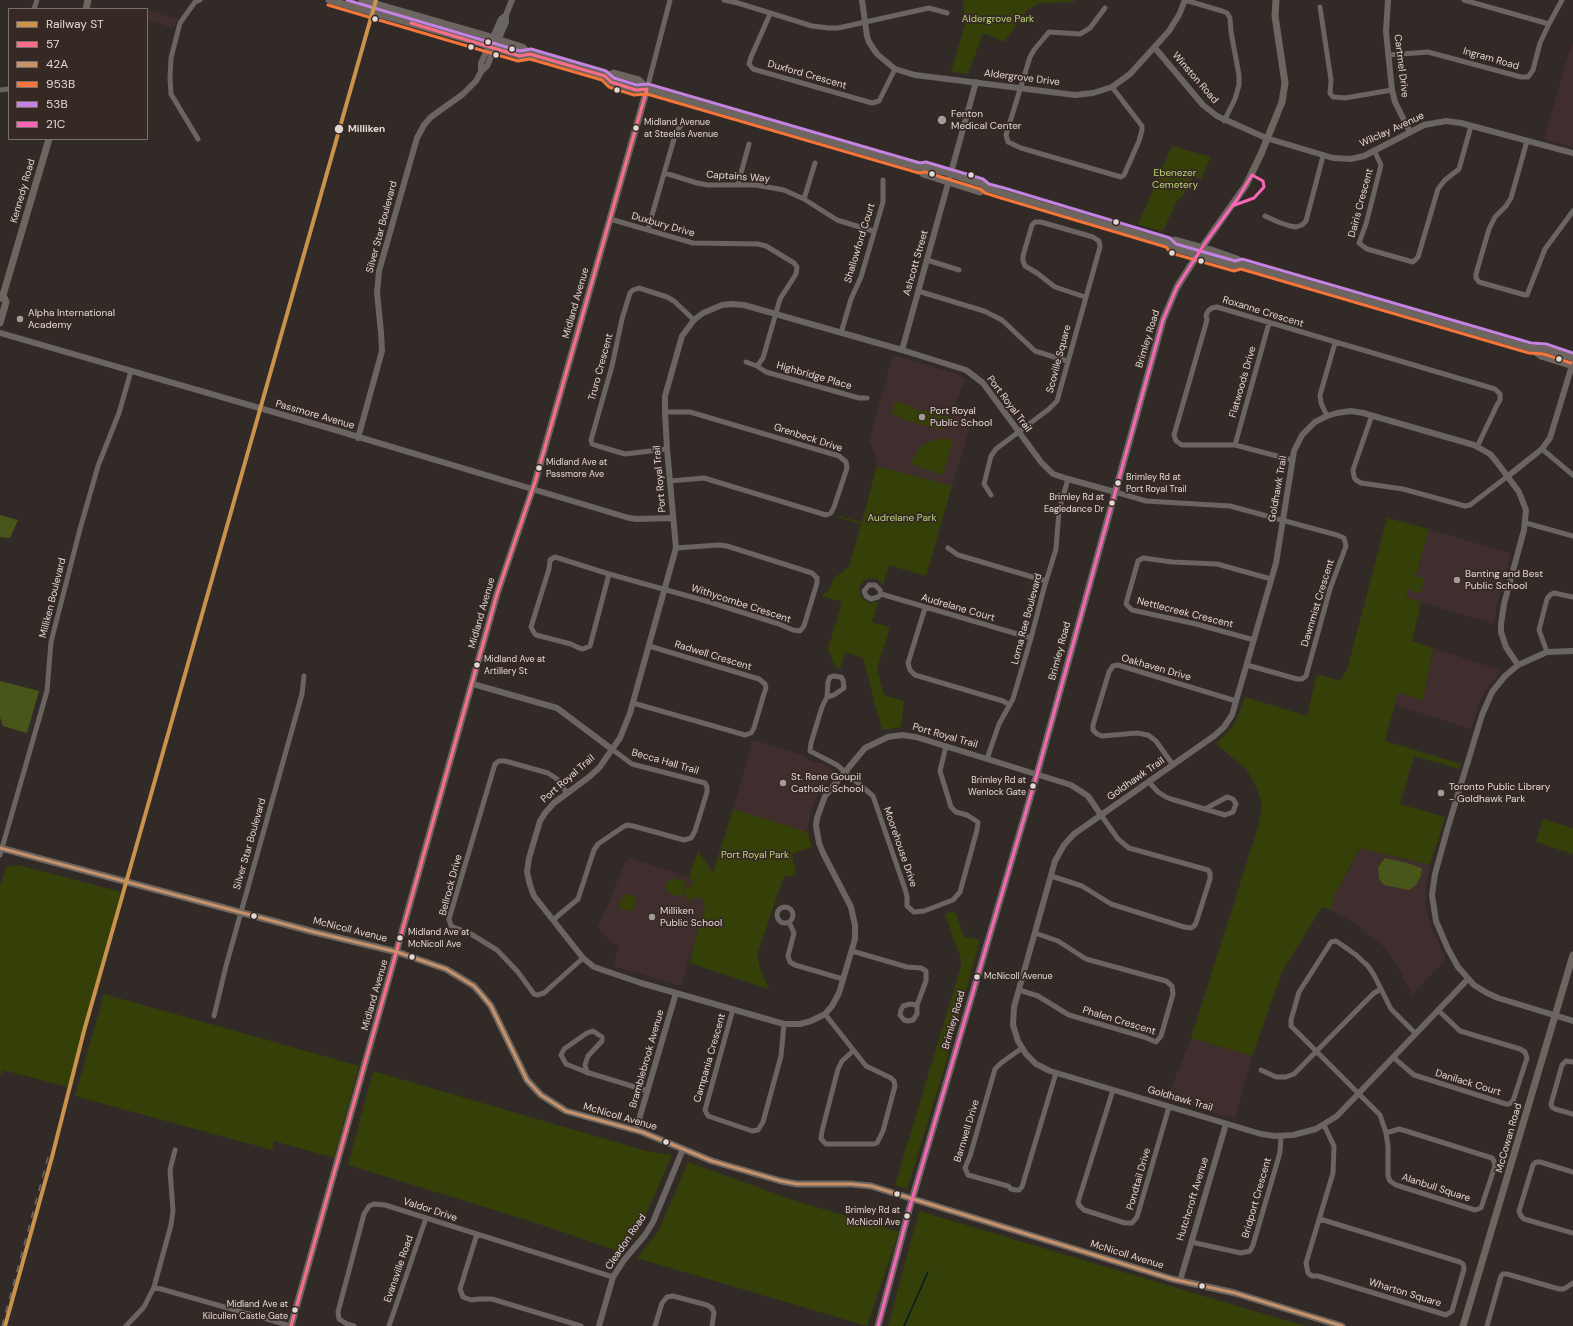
<!DOCTYPE html>
<style>
body{margin:0}
#map{position:relative;width:1573px;height:1326px;overflow:hidden;background:#322a27;font-family:"DM Sans",sans-serif}
canvas{display:block}
.legend{position:absolute;left:8px;top:8px;width:140px;height:132px;box-sizing:border-box;background:#362923;border:1px solid #7a6f6a;margin:0;padding:5px 7px;list-style:none;font-size:12px;color:#e1d8d5}
.legend li{display:flex;align-items:center;gap:8px;height:20px}
.legend b{width:20px;border:1px solid #7a6f6a}
</style>
<div id="map">
<canvas width="1573" height="1326"></canvas>
<ul class="legend">
<li><b style="height:5px;background:#c9934d"></b>Railway ST</li>
<li><b style="height:5px;background:#fb6d88"></b>57</li>
<li><b style="height:5px;background:#c7916a"></b>42A</li>
<li><b style="height:5px;background:#f5763a"></b>953B</li>
<li><b style="height:5px;background:#c483df"></b>53B</li>
<li><b style="height:5px;background:#fa66b7"></b>21C</li>
</ul>
</div>
<script>
const c = document.querySelector('canvas').getContext('2d');
c.lineJoin = 'round';
function fill(path, color) {
  c.fillStyle = color;
  c.fill(path, 'evenodd');
}
function poly(rows) {
  const path = new Path2D();
  for (const r of rows) {
    if (r.length === 3) {
      path.moveTo(r[0] + r[2], r[1]);
      path.arc(r[0], r[1], r[2], 0, 2 * Math.PI);
      continue;
    }
    path.moveTo(r[0], r[1]);
    for (let i = 2; i < r.length; i += 2) path.lineTo(r[i], r[i + 1]);
  }
  return path;
}
function trace(path, color, width, dash) {
  c.strokeStyle = color;
  c.lineWidth = width;
  c.lineCap = dash ? 'butt' : 'round';
  c.setLineDash(dash || []);
  c.stroke(path);
}
function write(font, color, halo, rows, align = 'center') {
  c.font = font + ' "DM Sans",sans-serif';
  c.lineWidth = 3.5;
  c.setLineDash([]);
  c.textBaseline = 'middle';
  c.strokeStyle = halo;
  c.fillStyle = color;
  for (const [text, x, y, turn = 0] of rows) {
    c.save();
    c.translate(x, y);
    c.rotate((+turn || 0) * Math.PI / 180);
    c.textAlign = isNaN(turn) ? turn : align;
    if (halo) c.strokeText(text, 0, 0);
    c.fillText(text, 0, 0);
    c.restore();
  }
}
const education = poly([
 [147,10,178,19,174,28,147,20],
 [1573,43,1573,147,1544,139,1567,59],
 [893,355,957,374,966,380,955,403,972,421,952,486,877,466,876,457,869,440],
 [1429,529,1511,554,1497,604,1494,624,1406,598,1411,574,1416,575],
 [1433,648,1501,670,1484,693,1479,703,1471,729,1395,705,1398,693,1423,700],
 [753,740,803,755,807,759,813,762,823,764,835,772,818,793,812,808,807,832,733,809],
 [1361,848,1430,865,1426,885,1426,907,1431,926,1446,960,1412,995,1396,963,1384,947,1351,921,1330,910,1335,894],
 [631,858,689,877,705,905,681,986,613,966,619,945,611,942,597,926,607,908,624,864],
 [1191,1038,1252,1056,1235,1119,1167,1099]
]);
const green = poly([
 [963,0,1074,0,1074,2,1040,3,1027,10,1004,42,983,33,968,74,951,72,965,25],
 [1172,146,1211,157,1201,179,1193,176,1189,186,1181,198,1178,198,1163,231,1138,225],
 [895,401,912,406,915,410,920,411,924,410,947,416,948,413,950,414,947,427,940,430,902,419,897,415,892,413],
 [938,439,953,439,943,475,911,464,916,452,925,443],
 [877,466,952,486,926,576,889,565,883,585,877,579,870,578,863,581,859,588,860,595,864,600,871,603,878,601,872,622,890,627,877,669,884,695,904,701,901,727,882,730,863,658,845,652,840,669,836,668,828,649,842,602,822,596,831,587,833,579,849,567,861,524,837,517,839,516,862,522],
 [1387,518,1429,529,1416,575,1411,575,1424,578,1421,592,1418,593,1408,589,1406,597,1421,602,1412,641,1433,648,1423,700,1398,693,1385,741,1461,764,1459,769,1414,756,1400,804,1445,817,1430,865,1360,848,1335,894,1330,910,1322,907,1283,970,1252,1056,1191,1038,1258,827,1262,804,1256,786,1246,769,1216,744,1233,726,1238,716,1245,697,1307,716,1317,674,1340,681,1347,670],
 [733,809,807,832,812,847,792,854,796,875,784,876,757,955,760,968,769,989,689,963,705,905,701,898,696,897,692,900,688,900,685,897,684,891,687,888,691,886,693,883,689,877,698,851,713,873],
 [1543,819,1573,828,1573,854,1536,842],
 [18,865,121,892,95,993,68,1087,3,1070,2,1074,0,1074,0,886,6,867],
 [670,879,676,879,686,882,682,895,675,896,666,890,666,884],
 [627,894,630,894,635,898,636,905,632,910,628,911,619,907,622,897],
 [955,911,964,937,980,940,946,1063,907,1189,895,1185,961,966,961,959,945,914],
 [104,994,359,1066,334,1158,274,1141,272,1150,75,1096],
 [373,1071,646,1151,672,1155,638,1233,621,1252,530,1221,348,1165],
 [688,1162,793,1200,899,1232,867,1326,637,1258,658,1232],
 [919,1211,1173,1287,1305,1326,888,1326]
]);
const forest = poly([
 [0,515,18,520,10,538,0,537],
 [0,681,39,691,27,733,3,726,0,717],
 [1385,858,1407,863,1422,868,1421,876,1416,885,1409,890,1384,885,1379,879,1378,867]
]);
const stream = poly([
 [904,1326,928,1272]
]);
const minor = poly([
 [724,0,738,3,812,26,829,28,838,28,929,8,947,13],
 [1185,0,1222,11,1227,13,1230,18,1231,32,1239,75,1239,85,1235,99,1224,121],
 [1464,0,1549,24],
 [1320,7,1331,80,1330,93,1333,97,1345,98,1392,90],
 [1105,8,1090,28,1080,34,1049,32,1034,50,1030,57,1006,135,1008,142,1021,148,1121,177,1124,175,1139,141,1142,130,1142,126,1112,87],
 [34,9,37,0],
 [770,14,751,57,749,64,753,69,872,103,879,101,895,69],
 [1388,55,1428,52,1521,77,1528,77,1533,70,1540,43,1549,24,1562,0],
 [647,89,670,0],
 [0,90,9,89],
 [198,139,171,94,170,78,171,58,180,23,195,2,200,0],
 [1527,141,1511,198,1506,206,1495,217,1489,229,1476,274,1476,278,1479,282,1486,284,1525,295,1527,295,1545,249,1573,211],
 [1374,150,1381,165,1379,173,1366,224,1359,243,1367,249,1413,262,1418,257,1438,189,1445,180,1459,169,1471,126],
 [665,173,697,183,708,185,756,185,784,190,804,199,837,220,873,231],
 [738,184,749,144],
 [804,199,815,163],
 [1265,216,1278,222,1290,226,1296,227,1302,225,1306,221,1323,156],
 [610,219,693,243,758,244,766,246,794,263,797,267,796,274,780,299,763,358,757,366,766,372,859,398,867,398],
 [648,229,676,132,683,123],
 [927,260,959,270],
 [918,291,984,311,1002,320,1035,351,1067,361],
 [841,333,851,299,861,277,883,202,883,180],
 [746,362,757,366],
 [665,412,690,412,839,456,846,462,847,468,834,507,831,513,826,515,704,478,670,481],
 [1372,415,1353,470,1354,477,1356,480,1361,483,1403,489,1465,506,1470,505,1508,476],
 [1327,416,1321,403,1320,395,1335,343],
 [1235,445,1269,323],
 [667,449,625,454,598,446,592,444,591,440,612,366,622,319,630,293,633,290,639,288,667,297,674,301,694,320],
 [1542,449,1573,475],
 [1292,460,1235,445,1182,445,1176,441,1174,435,1207,320,1206,316,1208,311,1212,308,1217,307,1495,389,1500,394,1500,400,1497,405,1477,447],
 [1115,492,1146,501,1230,506,1337,535,1344,538,1346,546,1330,589,1306,676,1302,679,1297,679,1247,665],
 [991,495,984,484,991,456,996,449,1049,409,1057,401,1100,247,1099,241,1093,237,1041,222,1035,222,1032,225,1023,256,1023,261,1025,266,1037,273,1055,287,1085,297],
 [1526,523,1573,536],
 [948,548,958,555,1046,581],
 [609,574,590,646,583,649,579,648,571,644,536,635,533,631,531,627,549,569,550,560,555,557,609,574,706,601,779,624,793,630,800,631,804,626,817,583,817,578,812,573,727,546,719,545,676,548],
 [869,585,875,585,880,590,881,594,878,597,871,599,866,596,864,591,869,585],
 [881,594,1031,638],
 [925,608,908,663,910,670,915,675,1003,701,1010,705],
 [1254,640,1196,624,1132,610,1126,604,1127,600,1138,561,1143,558,1172,562,1217,564,1271,579],
 [1547,652,1539,630,1547,599,1550,595,1554,593,1573,597],
 [827,697,834,695,844,688,843,680,841,677,833,676,830,677,828,682,827,697,822,707,811,743,810,751,837,765,873,796,905,889,907,897,907,906,914,912,924,911,953,900,960,892,977,830,978,822,967,815,956,812,951,807,940,771,946,746],
 [633,703,745,735,751,733,754,728,763,697,766,688,765,684,759,679,649,646],
 [987,759,999,724,1013,699,1031,638,1044,588,1056,549,1059,510,1068,479],
 [1173,765,1156,741,1148,735,1137,733,1102,736,1097,734,1093,730,1093,725,1109,672,1113,666,1118,665,1236,701],
 [1149,782,1158,792,1166,797,1171,799,1225,815,1233,812,1236,804,1233,799,1227,797,1205,809],
 [567,793,557,779,548,773,505,761,499,761,495,764,449,919,451,926,471,934,497,950,518,972,534,994,537,995,544,993,583,958],
 [0,855,47,691,51,642,80,529,98,466,119,413,131,371],
 [1051,876,1082,886,1111,904,1184,927,1191,928,1194,926,1196,923,1210,879,1210,873,1208,870,1129,848,1118,839,1101,815],
 [785,915,8],
 [553,920,578,899,594,850,598,844,623,827,627,825,633,826,684,840,691,838,695,831,707,792,707,787,705,783,632,764,613,750],
 [789,922,794,933,788,956,790,962,795,965,843,979],
 [852,951,907,967,921,968,926,971,926,981,917,1005,917,1014,913,1020,908,1021,904,1020,900,1015,901,1010,903,1006,910,1004,917,1005],
 [1019,990,1038,996,1069,1015,1144,1037,1156,1042,1161,1036,1173,994,1172,986,1166,981,1086,959,1058,941,1035,933],
 [733,1009,705,1110,708,1116,752,1131,758,1130,763,1122,781,1056,784,1024],
 [825,1014,866,1066,891,1078,894,1081,895,1086,883,1131,877,1143,874,1144,826,1144,821,1139,822,1131,838,1069,842,1061,853,1051],
 [214,1016,226,966,302,694,304,676],
 [1022,1048,1001,1063,995,1069,970,1156,965,1168,968,1175,1008,1186,1011,1189,1016,1190,1019,1190,1022,1187,1056,1073],
 [1393,1057,1414,1075,1506,1104,1509,1104,1513,1101,1527,1058,1525,1052,1520,1049,1460,1031,1438,1010],
 [1573,1062,1566,1061,1562,1065,1551,1104,1552,1107,1555,1109,1573,1114],
 [1261,1070,1276,1077,1286,1077,1294,1074,1360,1007,1374,993,1381,989],
 [587,1073,585,1065,588,1056,602,1041,602,1037,593,1031,587,1033,564,1049,561,1055,566,1064,586,1072,648,1091],
 [1113,1090,1078,1202,1079,1205,1084,1210,1125,1223,1132,1223,1137,1217,1169,1107],
 [1386,1133,1399,1129,1406,1131,1492,1158,1494,1161,1495,1166,1481,1208,1475,1210,1396,1185,1390,1181,1388,1176,1388,1146,1386,1133,1380,1115,1291,1026,1291,1020,1299,992,1331,942,1336,941,1342,945,1356,955,1368,966,1374,975,1391,1009,1415,1033],
 [1573,1172,1540,1162,1536,1162,1533,1165,1519,1211,1521,1216,1524,1219,1573,1233],
 [1320,1219,1460,1262,1463,1264,1464,1269,1452,1311,1446,1315,1318,1276,1312,1276,1308,1273,1306,1263,1333,1173,1334,1146,1324,1125],
 [477,1234,460,1289,463,1297,471,1300,479,1299,492,1299,581,1326],
 [1191,1242,1241,1253,1250,1251,1253,1245,1277,1163,1280,1152,1281,1136],
 [154,1287,291,1326],
 [126,1326,144,1307,154,1287,171,1225,173,1211,170,1170,175,1150],
 [354,1326,347,1324,339,1319,338,1312,364,1214,369,1206,374,1204,385,1205,613,1277],
 [389,1326,426,1218],
 [655,1326,662,1303,667,1297,673,1296,707,1305,712,1308,714,1313,712,1326],
 [1487,1326,1501,1276,1503,1274,1507,1274,1559,1289,1564,1289,1573,1283]
]);
const tertiary = poly([
 [862,0,867,36,869,42,877,54,895,69,915,75,1075,95,1093,93,1112,87,1130,74,1169,31,1179,15,1185,0],
 [1388,0,1386,32,1392,90,1395,102,1410,132],
 [1155,48,1203,105,1217,116,1266,138,1333,158,1351,159,1364,156,1424,125,1446,121,1461,123,1573,153],
 [481,72,481,63,489,46,501,19,506,15],
 [0,333,332,429,629,518,637,519,673,518],
 [902,350,976,82],
 [358,438,382,351,381,332,377,293,379,271,417,138,424,125,431,117,463,94,476,81,481,72,487,66,506,22,506,15,512,0],
 [1508,476,1542,449,1550,438,1573,362],
 [1573,651,1547,652,1518,665,1505,676,1492,692,1482,715,1448,827,1435,874,1432,895,1436,921,1448,949,1458,967,1474,985,1487,993,1498,998,1573,1021],
 [473,684,557,708,613,750],
 [1101,815,1088,796,1071,785,916,737,902,735,888,737,865,748,825,796,817,818,816,826,819,843,823,853,851,907,855,925,855,939,839,993,832,1006,825,1014,811,1021,800,1024,784,1024,641,983,594,967,583,958,534,896,530,885,527,872,529,858,540,821,545,813,554,803,589,777,599,768,620,738,630,713,676,548,667,449,665,412,665,396,682,336,694,320,703,313,722,305,731,304,744,305,902,350,966,370,983,383,1041,462,1053,474,1068,479,1115,492],
 [1468,979,1337,1116,1316,1129,1293,1135,1275,1136,1261,1134,1050,1071,1036,1064,1026,1054,1018,1041,1013,1025,1014,1007,1055,861,1064,845,1074,834,1214,736,1224,727,1232,715,1276,563,1294,451,1302,435,1315,422,1327,416,1337,413,1351,411,1363,413,1474,445,1490,454,1496,461,1519,492,1526,510,1524,530,1504,604,1501,624,1501,632,1506,647,1518,665],
 [636,1130,676,993],
 [1180,1281,1226,1124],
 [599,1326,613,1277,624,1260,645,1235,653,1222,683,1149]
]);
const secondary = poly([
 [329,0,479,43,520,56,530,54],
 [362,0,484,35,522,47,530,54,538,56,605,76,614,73,639,80,647,89],
 [86,9,88,0],
 [605,76,611,82,636,90,647,89,920,168,925,167,945,172,982,184,987,188,1002,193,1169,243,1173,248,1235,266,1241,264,1530,348,1545,349,1573,358],
 [920,168,923,174,980,192,987,188],
 [1169,243,1175,240,1211,250,1237,259,1241,264],
 [0,298,3,295,49,139],
 [0,323,6,302,3,295],
 [1530,348,1541,356,1573,366],
 [0,848,314,932,397,952,446,969,474,986,482,995,491,1006,527,1080,541,1095,566,1111,642,1132,712,1161,781,1181,797,1184,851,1184,871,1186,1172,1279,1235,1293,1342,1326],
 [291,1326,497,594,535,482,647,89],
 [878,1326,909,1210,1037,774,1163,320,1177,287,1205,243,1246,185,1261,154,1282,102,1285,83,1275,16,1276,0],
 [1463,1326,1573,955]
]);
const rail = poly([
 [2,1326,50,1150]
]);
const bus1 = poly([
 [411,23,520,56,530,54,605,76,611,82,636,90,647,89],
 [291,1326,497,594,535,482,647,89]
]);
const bus2 = poly([
 [0,848,314,932,397,952,446,969,474,986,482,995,491,1006,527,1080,541,1095,566,1111,642,1132,712,1161,781,1181,797,1184,851,1184,871,1186,1172,1279,1235,1293,1342,1326]
]);
const bus3 = poly([
 [328,5,518,61,530,59,602,80,609,87,634,95,647,94,919,173,925,172,980,189,985,193,1001,198,1166,247,1171,253,1234,271,1241,269,1529,353,1544,354,1571,363]
]);
const bus4 = poly([
 [347,0,520,51,531,49,606,71,614,78,637,85,648,84,920,163,926,162,983,179,989,184,1004,188,1170,238,1176,244,1235,261,1242,259,1531,343,1546,344,1573,353]
]);
const bus5 = poly([
 [1232,206,1254,198,1264,187,1263,181,1252,175],
 [878,1326,909,1210,1037,774,1163,320,1177,287,1205,243,1238,198,1252,175]
]);
const rail1 = poly([
 [5,1326,52,1157,84,1031,376,0]
]);
const markers = [
 [375,19,3.5,"#e1d8d5"],
 [488,42,3.5,"#e1d8d5"],
 [471,47,3.5,"#e1d8d5"],
 [512,49,3.5,"#e1d8d5"],
 [496,55,3.5,"#e1d8d5"],
 [617,90,3.5,"#e1d8d5"],
 [942,120,5,"#a49b98"],
 [636,128,3.5,"#e1d8d5"],
 [339,129,5,"#e1d8d5"],
 [932,174,3.5,"#e1d8d5"],
 [971,175,3.5,"#e1d8d5"],
 [1116,222,3.5,"#e1d8d5"],
 [1172,253,3.5,"#e1d8d5"],
 [1201,261,3.5,"#e1d8d5"],
 [20,319,4,"#a49b98"],
 [1559,359,3.5,"#e1d8d5"],
 [922,417,4,"#a49b98"],
 [539,468,3.5,"#e1d8d5"],
 [1118,483,3.5,"#e1d8d5"],
 [1112,503,3.5,"#e1d8d5"],
 [1457,580,4,"#a49b98"],
 [477,665,3.5,"#e1d8d5"],
 [783,783,4,"#a49b98"],
 [1033,786,3.5,"#e1d8d5"],
 [1441,793,4,"#a49b98"],
 [254,916,3.5,"#e1d8d5"],
 [652,917,4,"#a49b98"],
 [400,938,3.5,"#e1d8d5"],
 [412,957,3.5,"#e1d8d5"],
 [977,977,3.5,"#e1d8d5"],
 [666,1142,3.5,"#e1d8d5"],
 [897,1194,3.5,"#e1d8d5"],
 [907,1216,3.5,"#e1d8d5"],
 [1202,1286,3.5,"#e1d8d5"],
 [295,1310,3.5,"#e1d8d5"]
];
const busNames = [
 ["Midland Avenue",644,123],
 ["at Steeles Avenue",644,135],
 ["Midland Ave at",546,463],
 ["Passmore Ave",546,475],
 ["Brimley Rd at",1126,478],
 ["Port Royal Trail",1126,490],
 ["Brimley Rd at",1104,498,"right"],
 ["Eagledance Dr",1104,510,"right"],
 ["Midland Ave at",484,660],
 ["Artillery St",484,672],
 ["Brimley Rd at",1026,781,"right"],
 ["Wenlock Gate",1026,793,"right"],
 ["Midland Ave at",408,933],
 ["McNicoll Ave",408,945],
 ["McNicoll Avenue",984,977],
 ["Brimley Rd at",900,1211,"right"],
 ["McNicoll Ave",900,1223,"right"],
 ["Midland Ave at",288,1305,"right"],
 ["Kilcullen Castle Gate",288,1317,"right"]
];
const parkNames = [
 ["Aldergrove Park",998,19],
 ["Ebenezer",1175,173],
 ["Cemetery",1175,185],
 ["Audrelane Park",902,518],
 ["Port Royal Park",755,855]
];
const streetNames = [
 ["Ingram Road",1491,59,16],
 ["Cartmel Drive",1401,66,83],
 ["Duxford Crescent",807,75,16],
 ["Aldergrove Drive",1022,78,7],
 ["Winston Road",1195,78,49],
 ["Wilclay Avenue",1392,130,-25],
 ["Captains Way",738,177,4],
 ["Kennedy Road",23,191,-74],
 ["Dairis Crescent",1361,203,-75],
 ["Duxbury Drive",663,225,16],
 ["Silver Star Boulevard",382,227,-75],
 ["Shallowford Court",860,243,-73],
 ["Ashcott Street",916,263,-74],
 ["Midland Avenue",576,303,-74],
 ["Roxanne Crescent",1263,312,17],
 ["Brimley Road",1148,339,-73],
 ["Scoville Square",1059,359,-75],
 ["Truro Crescent",601,367,-75],
 ["Highbridge Place",814,376,16],
 ["Flatwoods Drive",1243,382,-74],
 ["Port Royal Trail",1009,404,53],
 ["Passmore Avenue",315,415,16],
 ["Grenbeck Drive",808,438,18],
 ["Port Royal Trail",660,479,-95],
 ["Goldhawk Trail",1278,489,-80],
 ["Milliken Boulevard",53,598,-76],
 ["Dawnmist Crescent",1318,603,-73],
 ["Withycombe Crescent",741,604,18],
 ["Audrelane Court",958,608,16],
 ["Midland Avenue",482,613,-74],
 ["Nettlecreek Crescent",1185,613,14],
 ["Lorna Rae Boulevard",1027,619,-75],
 ["Brimley Road",1060,651,-75],
 ["Radwell Crescent",713,656,17],
 ["Oakhaven Drive",1156,668,16],
 ["Port Royal Trail",945,736,16],
 ["Becca Hall Trail",665,762,16],
 ["Port Royal Trail",568,779,-41],
 ["Goldhawk Trail",1136,779,-35],
 ["Silver Star Boulevard",250,844,-74],
 ["Moorehouse Drive",900,847,71],
 ["Bellrock Drive",451,885,-75],
 ["McNicoll Avenue",350,930,14],
 ["Midland Avenue",375,995,-74],
 ["Brimley Road",954,1020,-74],
 ["Phalen Crescent",1119,1021,17],
 ["Campania Crescent",710,1058,-74],
 ["Bramblebrook Avenue",647,1059,-74],
 ["Danilack Court",1468,1083,17],
 ["Goldhawk Trail",1180,1099,16],
 ["McNicoll Avenue",620,1117,16],
 ["Barnwell Drive",967,1131,-73],
 ["McCowan Road",1509,1138,-74],
 ["Pondtail Drive",1139,1179,-74],
 ["Alanbull Square",1436,1188,18],
 ["Bridport Crescent",1257,1198,-74],
 ["Hutchcroft Avenue",1193,1199,-73],
 ["Valdor Drive",430,1210,18],
 ["Cleadon Road",626,1242,-56],
 ["McNicoll Avenue",1127,1255,17],
 ["Evansville Road",399,1269,-71],
 ["Wharton Square",1405,1293,17]
];
const poiNames = [
 ["Fenton",951,114],
 ["Medical Center",951,126],
 ["Alpha International",28,313],
 ["Academy",28,325],
 ["Port Royal",930,411],
 ["Public School",930,423],
 ["Banting and Best",1465,574],
 ["Public School",1465,586],
 ["St. Rene Goupil",791,777],
 ["Catholic School",791,789],
 ["Toronto Public Library",1449,787],
 ["- Goldhawk Park",1449,799],
 ["Milliken",660,911],
 ["Public School",660,923]
];
const stopNames = [
 ["Milliken",348,129]
];
fill(education, '#402d2d');
fill(green, '#354009');
fill(forest, '#48561a');
trace(stream, '#041b22', 1.5);
trace(minor, '#6a6462', 5);
trace(tertiary, '#6a6462', 6);
trace(secondary, '#6c6560', 7);
trace(rail, '#6e6765', 1.5, [7, 7]);
trace(bus1, '#fb6d88', 3);
trace(bus2, '#c7916a', 3);
trace(bus3, '#f5763a', 3);
trace(bus4, '#c483df', 3);
trace(bus5, '#fa66b7', 3);
trace(rail1, '#c9934d', 4);
for (const [x, y, r, color] of markers) {
  const dot = new Path2D();
  dot.arc(x, y, r, 0, 2 * Math.PI);
  c.fillStyle = color;
  c.fill(dot);
  trace(dot, '#362923', 1.5);
}
write('9px', '#e1d8d5', '#362923', busNames, 'left');
write('10px', '#b9d576', '#362923', parkNames);
write('10px', '#e1d8d5', '#362923', streetNames);
write('10px', '#e1d8d5', '#362923', poiNames, 'left');
write('bold 10px', '#e1d8d5', '#362923', stopNames, 'left');
</script>
